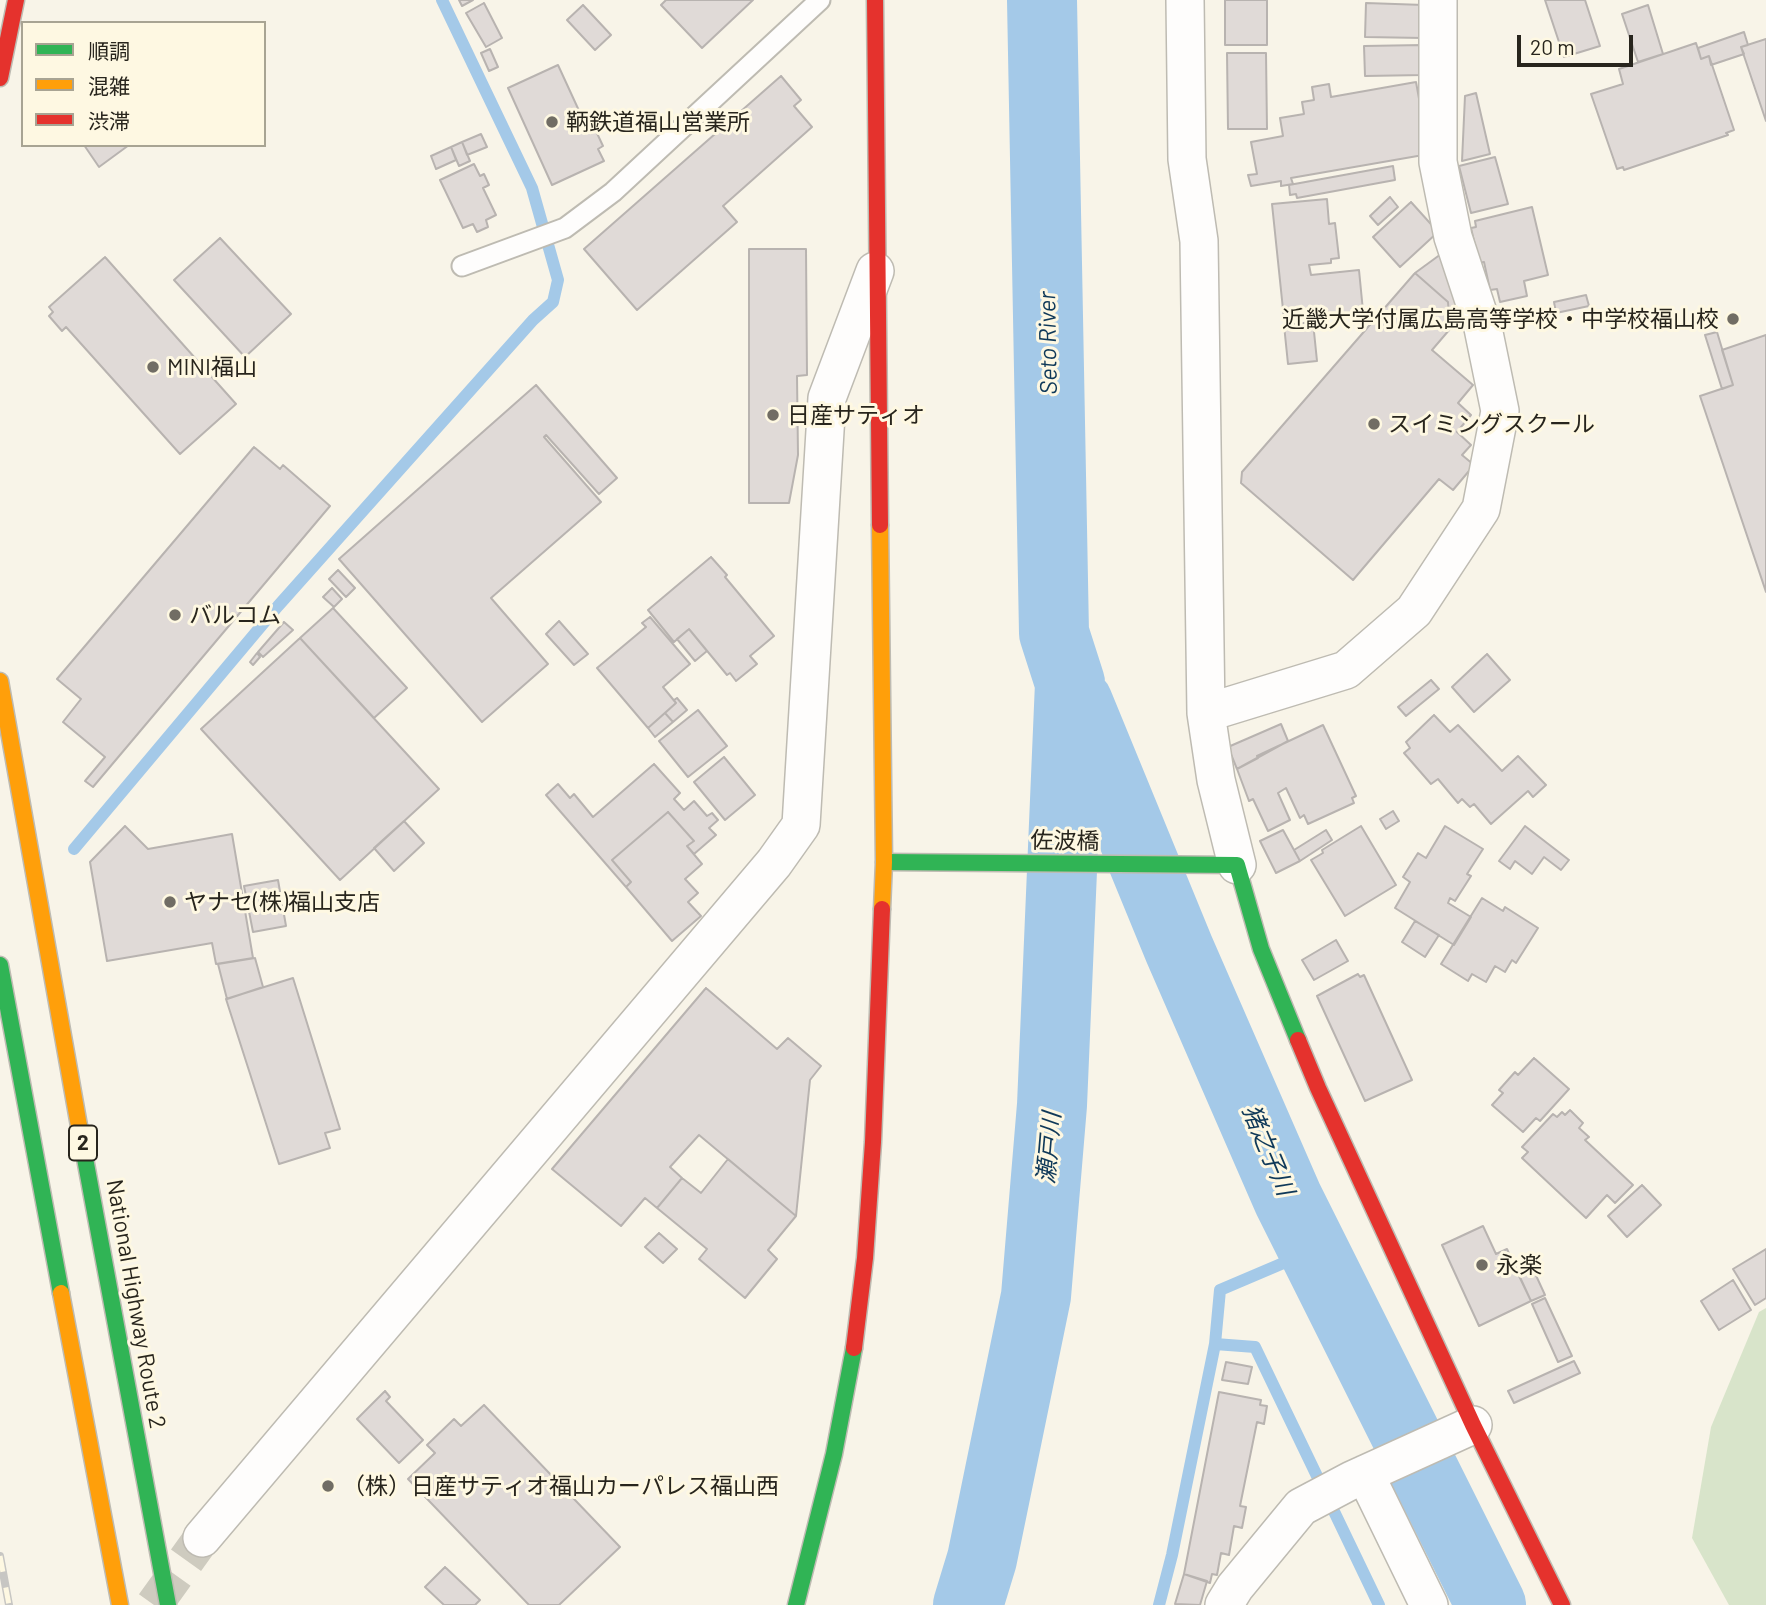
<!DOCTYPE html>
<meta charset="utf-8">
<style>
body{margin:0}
#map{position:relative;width:1766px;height:1605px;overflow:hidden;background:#f8f4e8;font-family:Barlow,"Noto Sans JP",sans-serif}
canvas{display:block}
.legend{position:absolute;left:21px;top:21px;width:245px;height:126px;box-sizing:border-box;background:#fef8e2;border:2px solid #a8a493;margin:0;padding:9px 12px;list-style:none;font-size:21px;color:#28251d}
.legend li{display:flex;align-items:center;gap:14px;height:35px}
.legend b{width:35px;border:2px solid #a8a493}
.scale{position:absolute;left:1517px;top:35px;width:116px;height:32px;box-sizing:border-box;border:4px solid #28251d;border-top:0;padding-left:9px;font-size:21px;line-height:24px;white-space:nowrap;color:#28251d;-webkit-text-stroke:5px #fef8e2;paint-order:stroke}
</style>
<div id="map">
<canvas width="1766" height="1605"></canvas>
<ul class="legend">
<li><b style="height:9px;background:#30b455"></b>順調</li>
<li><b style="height:9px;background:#ff9f0a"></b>混雑</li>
<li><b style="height:9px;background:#e5322d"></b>渋滞</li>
</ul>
<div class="scale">20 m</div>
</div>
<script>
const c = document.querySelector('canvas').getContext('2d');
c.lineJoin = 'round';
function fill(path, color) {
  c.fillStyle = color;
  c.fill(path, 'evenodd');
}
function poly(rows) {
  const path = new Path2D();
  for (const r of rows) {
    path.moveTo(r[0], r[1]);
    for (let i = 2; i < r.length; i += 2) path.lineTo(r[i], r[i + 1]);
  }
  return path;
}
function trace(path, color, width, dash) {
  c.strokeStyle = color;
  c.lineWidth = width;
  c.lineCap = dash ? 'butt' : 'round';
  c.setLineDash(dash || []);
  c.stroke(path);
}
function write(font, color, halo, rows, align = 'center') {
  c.font = font + ' Barlow,"Noto Sans JP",sans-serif';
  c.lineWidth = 6;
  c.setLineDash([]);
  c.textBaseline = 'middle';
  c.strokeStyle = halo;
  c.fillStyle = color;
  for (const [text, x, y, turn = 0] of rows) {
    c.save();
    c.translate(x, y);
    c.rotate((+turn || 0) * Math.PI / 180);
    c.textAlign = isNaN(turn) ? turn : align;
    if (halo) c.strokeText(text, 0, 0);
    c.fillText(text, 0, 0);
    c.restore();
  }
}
const green = poly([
 [1766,1308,1766,1605,1729,1605,1692,1538,1711,1427,1759,1312]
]);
const stream = poly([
 [74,849,278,606,533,320,553,302,558,280,532,188,442,0],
 [1215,1344,1255,1347,1379,1605],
 [1159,1605,1172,1555,1215,1344,1220,1290,1314,1250]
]);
const river = poly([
 [1078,703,1179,949,1288,1199,1491,1605],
 [968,1605,982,1559,1036,1296,1052,1105,1070,683,1054,633,1042,0]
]);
const building = poly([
 [459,0,473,0,462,6,459,0],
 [666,0,753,0,702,48,661,5,666,0],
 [1225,0,1267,0,1267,45,1225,45,1225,0],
 [1545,0,1585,0,1600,46,1564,57,1545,0],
 [484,3,502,38,486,47,466,13,484,3],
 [1366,3,1424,5,1423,38,1365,37,1366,3],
 [583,5,611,35,595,50,567,20,583,5],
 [1648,5,1663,54,1638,62,1622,14,1648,5],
 [1744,32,1748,45,1741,47,1744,54,1711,65,1709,56,1701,59,1698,48,1744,32],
 [1766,39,1766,121,1741,47,1766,39],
 [1696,43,1701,59,1709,56,1734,130,1726,133,1728,135,1624,170,1623,167,1617,169,1591,94,1623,84,1619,69,1696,43],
 [1423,45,1423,75,1365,76,1364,46,1423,45],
 [490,49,498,67,489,71,481,53,490,49],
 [1227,53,1266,53,1267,129,1228,129,1227,53],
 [558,65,581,115,587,112,603,146,598,149,604,161,552,185,508,88,558,65],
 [781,76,801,100,794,106,812,127,723,206,737,222,637,310,584,249,781,76],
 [1416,82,1429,154,1291,178,1293,184,1281,186,1281,181,1251,186,1248,175,1257,174,1251,142,1283,136,1280,118,1304,114,1302,102,1314,100,1312,87,1329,84,1331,97,1416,82],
 [1476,93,1490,154,1462,161,1465,96,1476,93],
 [481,134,487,147,467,155,462,142,481,134],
 [462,142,470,161,459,166,451,147,462,142],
 [84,145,129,145,99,167,84,145],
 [451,147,456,160,436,169,431,156,451,147],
 [1495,157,1508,204,1471,213,1459,166,1495,157],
 [474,164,480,176,484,174,489,185,483,188,496,215,486,220,488,227,477,232,473,224,463,228,440,180,474,164],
 [1393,166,1395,180,1297,198,1296,194,1290,195,1289,185,1393,166],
 [1390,197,1398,207,1378,225,1370,216,1390,197],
 [1327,199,1329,224,1335,223,1339,258,1331,259,1331,263,1309,265,1311,275,1359,270,1363,311,1284,319,1272,204,1327,199],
 [1411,202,1438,232,1400,267,1373,237,1411,202],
 [1532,207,1548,275,1524,281,1527,296,1500,302,1497,289,1490,290,1484,262,1479,263,1471,228,1476,227,1475,221,1532,207],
 [220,238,291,314,245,357,174,280,220,238],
 [749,249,806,249,807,375,797,376,798,455,789,503,749,503,749,249],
 [1441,254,1464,325,1450,329,1448,302,1415,273,1441,254],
 [105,257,236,404,180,454,66,327,62,331,49,316,53,312,49,307,105,257],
 [1415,273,1448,302,1450,329,1432,350,1473,385,1458,403,1471,415,1457,432,1471,445,1462,455,1474,465,1453,490,1439,479,1353,580,1241,483,1242,472,1415,273],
 [1586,295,1589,306,1556,313,1554,302,1586,295],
 [1313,322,1317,361,1288,364,1284,325,1313,322],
 [1717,332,1733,385,1722,389,1705,335,1717,332],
 [1766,335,1766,592,1700,396,1733,385,1722,350,1766,335],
 [536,385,617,478,599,494,546,435,544,437,601,502,491,598,548,664,482,722,339,559,536,385],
 [254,447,280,469,283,465,330,506,93,787,85,781,105,757,63,722,81,699,57,679,254,447],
 [711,557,727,575,725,577,774,636,750,656,757,664,736,681,730,673,727,675,689,629,674,642,648,610,711,557],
 [338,570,355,588,346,597,329,579,338,570],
 [332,588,342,599,334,607,323,597,332,588],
 [333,608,407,688,374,718,300,638,333,608],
 [650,617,690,664,663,687,676,703,648,728,597,668,646,627,642,623,650,617],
 [559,621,588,654,574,665,546,634,559,621],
 [284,622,293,630,263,657,258,652,284,622],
 [689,629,707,651,695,661,677,639,689,629],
 [300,638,439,789,340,880,201,729,300,638],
 [257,653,260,657,253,665,250,662,257,653],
 [1487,654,1510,680,1474,712,1452,687,1487,654],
 [1431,680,1439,689,1406,716,1398,707,1431,680],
 [677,698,687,710,673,722,665,713,676,703,674,700,677,698],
 [698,710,727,746,688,777,659,741,698,710],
 [665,713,673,722,655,737,648,728,665,713],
 [1434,715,1450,732,1458,725,1502,771,1518,756,1546,785,1533,797,1528,791,1491,824,1474,804,1470,807,1462,799,1458,803,1438,779,1431,784,1404,753,1410,748,1406,742,1434,715],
 [1281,724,1288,741,1237,769,1228,747,1281,724],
 [1323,725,1356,796,1352,798,1354,803,1308,824,1304,815,1300,818,1286,788,1278,793,1290,820,1268,831,1253,799,1249,801,1237,769,1258,758,1257,756,1323,725],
 [724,757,755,795,725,820,694,782,724,757],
 [654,764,680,793,674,799,684,810,694,801,707,816,712,813,718,820,709,828,716,835,694,854,687,846,694,841,668,812,612,860,631,882,626,887,546,795,558,784,570,798,574,794,593,817,654,764],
 [1393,811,1399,821,1386,829,1380,819,1393,811],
 [668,812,694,841,687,846,702,864,685,879,698,893,688,902,701,916,672,941,626,887,631,882,612,860,668,812],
 [404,821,424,843,394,871,374,848,404,821],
 [125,826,148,849,232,834,253,958,216,964,212,943,107,961,90,862,125,826],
 [1361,826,1396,885,1345,916,1311,860,1323,853,1322,850,1361,826],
 [1445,826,1483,849,1467,874,1471,876,1455,901,1450,898,1448,903,1471,917,1454,945,1395,908,1410,882,1403,877,1418,853,1426,858,1445,826],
 [1525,826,1569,860,1561,870,1544,857,1532,874,1515,861,1510,869,1499,861,1525,826],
 [1283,830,1300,861,1276,873,1260,841,1283,830],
 [1326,830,1332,840,1300,861,1294,850,1326,830],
 [278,880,286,926,253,932,244,886,278,880],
 [1482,898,1503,911,1505,907,1538,928,1516,963,1512,960,1505,972,1495,966,1486,982,1472,974,1468,981,1441,964,1482,898],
 [1415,921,1439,935,1425,957,1402,942,1415,921],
 [1336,940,1348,961,1314,980,1302,960,1336,940],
 [255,958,263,987,227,999,218,964,255,958],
 [1358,974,1360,977,1364,975,1412,1080,1365,1101,1317,996,1358,974],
 [293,978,340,1129,325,1133,330,1148,279,1164,226,999,293,978],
 [706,988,777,1049,788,1038,821,1066,810,1080,796,1216,699,1135,670,1167,682,1178,657,1208,645,1198,621,1226,552,1169,706,988],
 [1534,1058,1569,1089,1540,1121,1536,1118,1523,1132,1492,1105,1503,1093,1499,1090,1515,1072,1518,1075,1534,1058],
 [1570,1110,1583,1123,1579,1128,1589,1137,1585,1140,1633,1185,1615,1203,1607,1195,1586,1218,1522,1158,1528,1152,1522,1147,1553,1114,1557,1117,1562,1112,1565,1115,1570,1110],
 [728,1159,796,1216,768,1250,777,1259,745,1298,699,1259,707,1249,657,1208,682,1178,701,1193,728,1159],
 [1642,1185,1661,1205,1627,1237,1608,1216,1642,1185],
 [1483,1226,1496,1254,1507,1249,1531,1301,1479,1326,1442,1245,1483,1226],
 [659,1233,677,1249,663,1263,645,1247,659,1233],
 [1766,1249,1766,1298,1755,1305,1733,1269,1766,1249],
 [1533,1269,1545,1295,1531,1301,1519,1276,1533,1269],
 [1733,1280,1751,1310,1719,1330,1701,1301,1733,1280],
 [1545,1298,1572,1356,1558,1362,1532,1304,1545,1298],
 [1574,1361,1580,1373,1514,1403,1508,1391,1574,1361],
 [1226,1362,1252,1367,1248,1384,1222,1380,1226,1362],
 [385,1391,390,1397,386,1401,423,1440,399,1463,357,1419,385,1391],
 [1219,1392,1261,1400,1260,1405,1267,1406,1264,1424,1257,1422,1240,1506,1246,1507,1242,1528,1234,1526,1229,1555,1221,1553,1217,1575,1212,1574,1210,1583,1184,1574,1219,1392],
 [484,1405,620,1547,559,1605,529,1605,408,1479,435,1453,427,1445,454,1419,461,1426,484,1405],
 [445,1567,480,1600,475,1605,444,1605,425,1587,445,1567],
 [1184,1574,1207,1581,1200,1605,1175,1604,1184,1574]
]);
const streetTunnel = poly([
 [154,1605,202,1538]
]);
const lane = poly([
 [462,266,565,228,613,192,820,0]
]);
const street = poly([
 [1185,0,1187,159,1199,241,1206,713,1216,780,1237,865],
 [1206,713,1346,670,1414,611,1481,509,1500,411,1483,328,1453,237,1438,162,1438,0],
 [1365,1474,1429,1605],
 [202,1538,774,863,801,825,827,398,875,271],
 [1224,1605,1235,1587,1301,1507,1352,1480,1473,1425]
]);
const fast = poly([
 [884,862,1237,865,1261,949,1298,1040],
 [0,965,61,1293],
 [79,1126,168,1605],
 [796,1605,834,1454,854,1348]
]);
const slow = poly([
 [880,525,884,862,882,909],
 [0,681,79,1126],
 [61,1293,120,1605]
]);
const jam = poly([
 [875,0,880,525],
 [0,78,16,0],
 [1298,1040,1318,1088,1473,1425,1562,1605],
 [854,1348,865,1258,873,1142,882,909]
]);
const rail = poly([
 [0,1556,9,1605]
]);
const markers = [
 [552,122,7,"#716d64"],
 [1733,319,7,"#716d64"],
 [153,367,7,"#716d64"],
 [773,415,7,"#716d64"],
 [1374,424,7,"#716d64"],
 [175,615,7,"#716d64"],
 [170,902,7,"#716d64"],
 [1482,1265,7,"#716d64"],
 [328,1486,7,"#716d64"]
];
const shields = [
 [83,1143,28]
];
const shieldNames = [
 ["2",83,1143]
];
const poiNames = [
 ["鞆鉄道福山営業所",566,122],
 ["近畿大学付属広島高等学校・中学校福山校",1719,319,"right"],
 ["MINI福山",167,367],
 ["日産サティオ",787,415],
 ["スイミングスクール",1388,424],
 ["バルコム",189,615],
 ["ヤナセ(株)福山支店",184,902],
 ["永楽",1496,1265],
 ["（株）日産サティオ福山カーパレス福山西",342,1486]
];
const streetNames = [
 ["佐波橋",1065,841,1],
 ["National Highway Route 2",136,1304,80]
];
const waterNames = [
 ["Seto River",1048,343,-91],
 ["瀬戸川",1049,1148,-85],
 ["猪之子川",1268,1150,67]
];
fill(green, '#d8e4ca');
trace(stream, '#a4c9e8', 12);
trace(river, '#a4c9e8', 70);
fill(building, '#e0dad7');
trace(building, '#b8b3b0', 2);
trace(streetTunnel, '#cecbbf', 37, [37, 18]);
trace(lane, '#bebbb2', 23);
trace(street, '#bebbb2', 40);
trace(fast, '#bebbb2', 19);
trace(slow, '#bebbb2', 19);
trace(jam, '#bebbb2', 19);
trace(lane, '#fefdfc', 19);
trace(street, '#fefdfc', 37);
trace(fast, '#30b455', 16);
trace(slow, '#ff9f0a', 16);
trace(jam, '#e5322d', 16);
trace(rail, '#c7c6c3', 8);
trace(rail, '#fef8e2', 5, [16]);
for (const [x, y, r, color] of markers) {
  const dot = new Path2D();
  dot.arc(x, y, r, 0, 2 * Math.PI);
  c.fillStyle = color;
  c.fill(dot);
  trace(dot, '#fef8e2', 2.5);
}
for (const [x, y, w] of shields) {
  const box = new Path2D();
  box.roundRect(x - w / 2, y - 17.5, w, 35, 5);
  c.fillStyle = '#fef8e2';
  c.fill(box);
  trace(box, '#28251d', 2);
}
write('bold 21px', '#28251d', null, shieldNames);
write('23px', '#28251d', '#fef8e2', poiNames, 'left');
write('23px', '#28251d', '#fef8e2', streetNames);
write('italic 24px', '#0f3959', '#fef8e2', waterNames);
</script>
